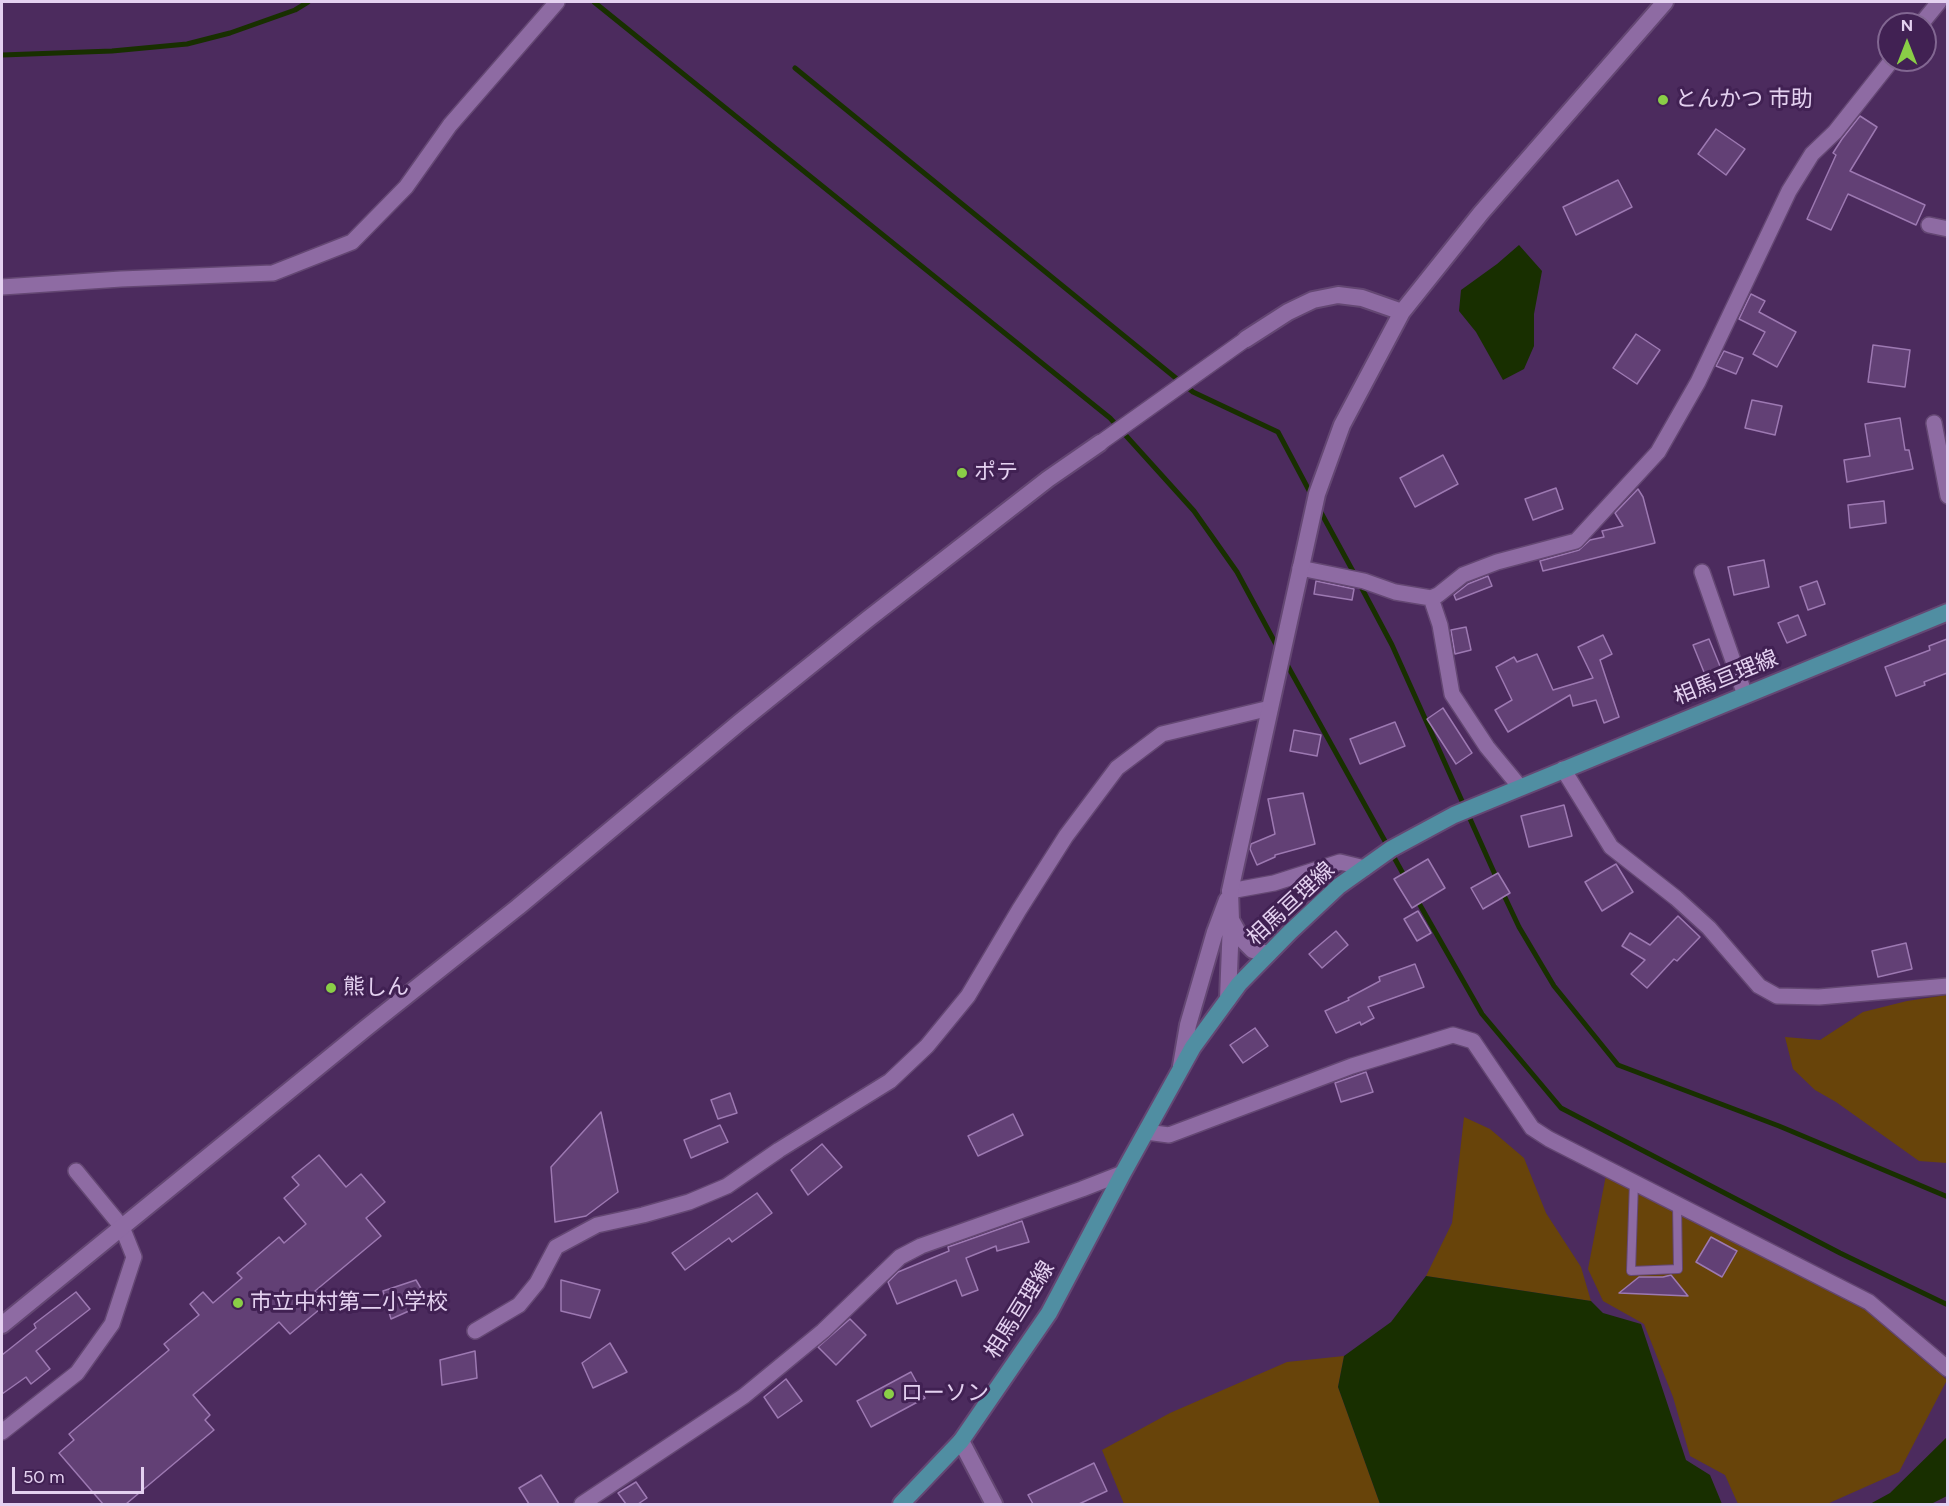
<!DOCTYPE html>
<meta charset="utf-8">
<style>
body{margin:0}
#map{position:relative;width:1949px;height:1506px;overflow:hidden;background:#4c2b5e;font-family:Figtree,sans-serif}
canvas{display:block}
.frame{position:absolute;inset:0;border:3px solid #e4d1f0;pointer-events:none}
.north{position:absolute;left:1877px;top:12px;width:60px;height:60px;box-sizing:border-box;background:#412153;border:2px solid #826792;border-radius:50%;rotate:0deg;font-size:16px;font-weight:700;line-height:24px;text-align:center;color:#e4d1f0}
.north::after{content:'';display:block;margin:auto;width:21px;height:27px;background:#8ace47;clip-path:polygon(50% 0,100% 100%,50% 72%,0 100%)}
.scale{position:absolute;left:12px;top:1467px;width:132px;height:27px;box-sizing:border-box;border:3px solid #e4d1f0;border-top:0;padding-left:8px;font-size:18px;line-height:21px;white-space:nowrap;color:#e4d1f0;-webkit-text-stroke:4px #412153;paint-order:stroke}
</style>
<div id="map">
<canvas width="1949" height="1506"></canvas>
<div class="frame"></div>
<div class="north">N</div>
<div class="scale">50 m</div>
</div>
<script>
const c = document.querySelector('canvas').getContext('2d');
c.lineJoin = 'round';
function fill(path, color) {
  c.fillStyle = color;
  c.fill(path, 'evenodd');
}
function poly(rows) {
  const path = new Path2D();
  for (const r of rows) {
    path.moveTo(r[0], r[1]);
    for (let i = 2; i < r.length; i += 2) path.lineTo(r[i], r[i + 1]);
  }
  return path;
}
function trace(path, color, width, dash) {
  c.strokeStyle = color;
  c.lineWidth = width;
  c.lineCap = dash ? 'butt' : 'round';
  c.setLineDash(dash || []);
  c.stroke(path);
}
function write(font, color, halo, rows, align = 'center') {
  c.font = font + ' Figtree,"Noto Sans JP",sans-serif';
  c.lineWidth = 6;
  c.setLineDash([]);
  c.textBaseline = 'middle';
  c.strokeStyle = halo;
  c.fillStyle = color;
  for (const [text, x, y, turn = 0] of rows) {
    c.save();
    c.translate(x, y);
    c.rotate((+turn || 0) * Math.PI / 180);
    c.textAlign = isNaN(turn) ? turn : align;
    if (halo) c.strokeText(text, 0, 0);
    c.fillText(text, 0, 0);
    c.restore();
  }
}
const green = poly([
 [1947,995,1947,1163,1919,1161,1836,1102,1815,1090,1793,1069,1785,1037,1820,1040,1863,1012,1907,1001],
 [1464,1117,1490,1129,1524,1158,1546,1213,1581,1267,1591,1301,1426,1276,1452,1223],
 [1606,1175,1867,1311,1947,1380,1899,1472,1827,1504,1738,1504,1725,1475,1690,1456,1673,1397,1644,1324,1603,1301,1588,1269],
 [1344,1356,1338,1387,1380,1504,1124,1504,1102,1450,1170,1413,1287,1362]
]);
const water = poly([
 [1519,245,1542,271,1534,314,1534,346,1524,369,1503,380,1476,332,1459,311,1461,290,1497,264],
 [1426,1276,1591,1301,1603,1313,1641,1324,1686,1460,1710,1475,1722,1504,1380,1504,1338,1387,1344,1356,1391,1322],
 [1947,1437,1947,1496,1931,1504,1870,1504,1890,1493]
]);
const stream = poly([
 [594,2,1110,418,1194,511,1237,572,1278,648],
 [2,55,112,51,187,44,230,33,295,10,308,2],
 [795,68,1193,392,1278,432,1312,496],
 [1318,507,1355,575],
 [1359,583,1392,645,1497,879],
 [1285,661,1406,879],
 [1502,891,1519,927,1554,986,1618,1065,1779,1126,1948,1197],
 [1416,898,1482,1014,1561,1108,1840,1253,1948,1305]
]);
const building = poly([
 [1860,116,1877,127,1850,171,1925,205,1916,225,1848,194,1831,230,1807,219,1836,155,1833,153,1842,139,1860,116],
 [1716,129,1745,149,1726,175,1698,154,1716,129],
 [1618,180,1632,207,1576,235,1563,207,1618,180],
 [1751,294,1765,301,1759,312,1796,332,1777,367,1753,354,1765,332,1739,319,1751,294],
 [1636,334,1660,350,1637,384,1613,368,1636,334],
 [1873,345,1910,350,1905,387,1868,382,1873,345],
 [1724,351,1743,358,1736,374,1716,366,1724,351],
 [1752,400,1782,406,1775,435,1745,428,1752,400],
 [1900,418,1905,450,1909,450,1913,469,1847,482,1844,460,1870,456,1865,424,1900,418],
 [1443,455,1458,484,1415,507,1400,478,1443,455],
 [1556,488,1563,509,1533,520,1525,499,1556,488],
 [1638,489,1643,497,1655,543,1543,571,1540,561,1579,550,1590,540,1604,537,1602,531,1623,526,1615,513,1638,489],
 [1884,501,1886,523,1850,528,1848,505,1884,501],
 [1764,560,1769,587,1734,595,1728,567,1764,560],
 [1488,576,1492,586,1456,600,1454,595,1468,584,1488,576],
 [1316,581,1354,589,1352,600,1314,594,1316,581],
 [1817,581,1825,604,1808,610,1800,587,1817,581],
 [1798,615,1806,635,1787,643,1778,623,1798,615],
 [1466,627,1471,650,1455,654,1451,630,1466,627],
 [1603,635,1612,654,1600,660,1619,717,1604,723,1596,700,1573,706,1570,695,1508,732,1495,710,1512,700,1496,667,1514,657,1517,662,1537,654,1553,690,1593,678,1578,647,1603,635],
 [1709,639,1722,671,1706,677,1693,645,1709,639],
 [1947,639,1947,673,1924,682,1925,685,1896,696,1885,667,1930,650,1929,646,1947,639],
 [1443,708,1472,753,1456,764,1427,719,1443,708],
 [1395,722,1405,746,1360,764,1350,739,1395,722],
 [1294,730,1321,735,1317,756,1290,751,1294,730],
 [1303,793,1315,844,1275,855,1275,857,1257,865,1250,849,1251,844,1275,834,1268,799,1303,793],
 [1564,805,1572,836,1529,847,1521,816,1564,805],
 [1428,859,1445,888,1412,908,1394,879,1428,859],
 [1616,864,1633,892,1602,911,1585,882,1616,864],
 [1498,873,1510,893,1483,909,1471,888,1498,873],
 [1418,911,1431,933,1417,941,1404,919,1418,911],
 [1678,916,1700,937,1677,961,1674,959,1647,988,1631,974,1645,960,1622,946,1630,933,1650,945,1678,916],
 [1336,931,1348,945,1322,968,1309,954,1336,931],
 [1906,943,1912,969,1878,977,1872,951,1906,943],
 [1415,964,1424,987,1368,1007,1374,1018,1361,1025,1360,1022,1336,1033,1325,1011,1349,1000,1348,998,1380,981,1379,977,1415,964],
 [1255,1028,1268,1046,1243,1063,1230,1045,1255,1028],
 [1366,1072,1373,1092,1341,1102,1335,1083,1366,1072],
 [730,1093,737,1113,718,1119,711,1100,730,1093],
 [601,1112,618,1192,586,1216,555,1222,551,1167,601,1112],
 [1013,1114,1023,1135,978,1156,968,1136,1013,1114],
 [720,1125,728,1142,691,1158,684,1140,720,1125],
 [822,1144,842,1167,808,1195,791,1170,822,1144],
 [319,1155,346,1187,361,1174,385,1202,366,1218,381,1236,315,1291,326,1304,290,1334,279,1322,193,1395,210,1415,205,1420,214,1430,126,1504,103,1504,59,1453,74,1440,69,1434,169,1350,164,1344,199,1315,190,1304,203,1292,213,1303,242,1278,237,1273,279,1237,284,1243,306,1224,284,1198,299,1185,292,1177,319,1155],
 [757,1193,772,1213,732,1242,729,1238,685,1270,672,1253,757,1193],
 [1022,1221,1029,1242,997,1251,996,1246,966,1258,978,1290,962,1296,956,1280,897,1304,888,1282,898,1272,949,1251,948,1247,1022,1221],
 [1711,1237,1737,1251,1722,1277,1696,1262,1711,1237],
 [1671,1275,1688,1296,1619,1293,1639,1277,1663,1277,1671,1275],
 [416,1280,429,1302,391,1319,383,1291,416,1280],
 [561,1280,600,1290,590,1318,561,1311,561,1280],
 [76,1292,90,1309,36,1351,50,1369,31,1384,26,1377,2,1394,2,1355,36,1328,34,1324,76,1292],
 [850,1319,866,1335,836,1365,818,1347,850,1319],
 [610,1343,627,1372,593,1388,582,1363,610,1343],
 [475,1351,477,1378,442,1385,440,1360,475,1351],
 [911,1372,925,1398,871,1427,857,1401,911,1372],
 [786,1379,802,1401,778,1418,764,1397,786,1379],
 [1094,1463,1107,1491,1079,1504,1033,1504,1028,1495,1094,1463],
 [541,1475,559,1504,529,1504,519,1488,541,1475],
 [636,1482,647,1498,638,1504,626,1504,618,1493,636,1482]
]);
const service = poly([
 [1634,1182,1631,1271,1678,1269,1677,1204]
]);
const minor = poly([
 [1921,24,1939,2],
 [1929,225,1948,229],
 [2,287,121,279,273,273,352,242,406,187,450,125,557,2],
 [1934,423,1948,496],
 [1100,443,1246,339],
 [1300,568,1364,581,1395,592,1431,598,1438,595,1463,575,1497,562,1576,541,1658,452,1698,382,1789,191,1812,154,1835,132,1892,60],
 [1702,572,1745,695],
 [1431,598,1440,625,1452,694,1487,747,1520,787],
 [1563,769,1611,847,1676,898,1709,928,1759,986,1777,996,1819,997,1948,986],
 [1230,891,1274,883,1340,862,1365,868],
 [1146,1132,1169,1135,1352,1066,1453,1035,1473,1041,1532,1128,1549,1139,1869,1302,1948,1369],
 [475,1331,519,1305,537,1283,556,1247,597,1225,643,1215,689,1202,727,1186,779,1150,890,1081,927,1046,968,996,1019,910,1066,836,1117,768,1162,734,1270,708],
 [2,1432,77,1373,112,1324,134,1257,122,1227,76,1171],
 [582,1504,744,1396,823,1331,900,1257,921,1246,1082,1189,1123,1173]
]);
const tertiary = poly([
 [1246,339,1288,312,1313,300,1338,295,1362,298,1402,312,1481,213,1665,2],
 [1268,954,1253,950,1241,938,1231,920,1230,891,1317,494,1342,425,1402,312],
 [1228,999,1231,921],
 [1181,1066,1188,1025,1215,932,1227,900],
 [2,1325,366,1028,518,907,740,722,868,619,1048,479,1100,443],
 [961,1441,994,1504]
]);
const primary = poly([
 [901,1504,961,1441,1049,1313,1123,1173,1193,1047,1239,984,1290,932,1339,886,1391,849,1454,815,1948,612]
]);
const markers = [
 [1663,100,6,"#8ace47"],
 [962,473,6,"#8ace47"],
 [331,988,6,"#8ace47"],
 [238,1303,6,"#8ace47"],
 [889,1394,6,"#8ace47"]
];
const poiNames = [
 ["とんかつ 市助",1675,100],
 ["ポテ",974,473],
 ["熊しん",343,988],
 ["市立中村第二小学校",250,1303],
 ["ローソン",901,1394]
];
const streetNames = [
 ["相馬亘理線",1726,678,-22],
 ["相馬亘理線",1291,904,-43],
 ["相馬亘理線",1020,1310,-58]
];
fill(green, '#68440a');
fill(water, '#182f00');
trace(stream, '#182f00', 5);
fill(building, '#624075');
trace(building, '#9d79b2', 1.5);
trace(service, '#644773', 10);
trace(minor, '#644773', 18);
trace(tertiary, '#644773', 20);
trace(primary, '#644773', 20);
trace(service, '#8e6ba3', 8);
trace(minor, '#8e6ba3', 15);
trace(tertiary, '#8e6ba3', 16);
trace(primary, '#508ea2', 16);
for (const [x, y, r, color] of markers) {
  const dot = new Path2D();
  dot.arc(x, y, r, 0, 2 * Math.PI);
  c.fillStyle = color;
  c.fill(dot);
  trace(dot, '#412153', 2);
}
write('22px', '#e4d1f0', '#412153', poiNames, 'left');
write('22px', '#e4d1f0', '#412153', streetNames);
</script>
